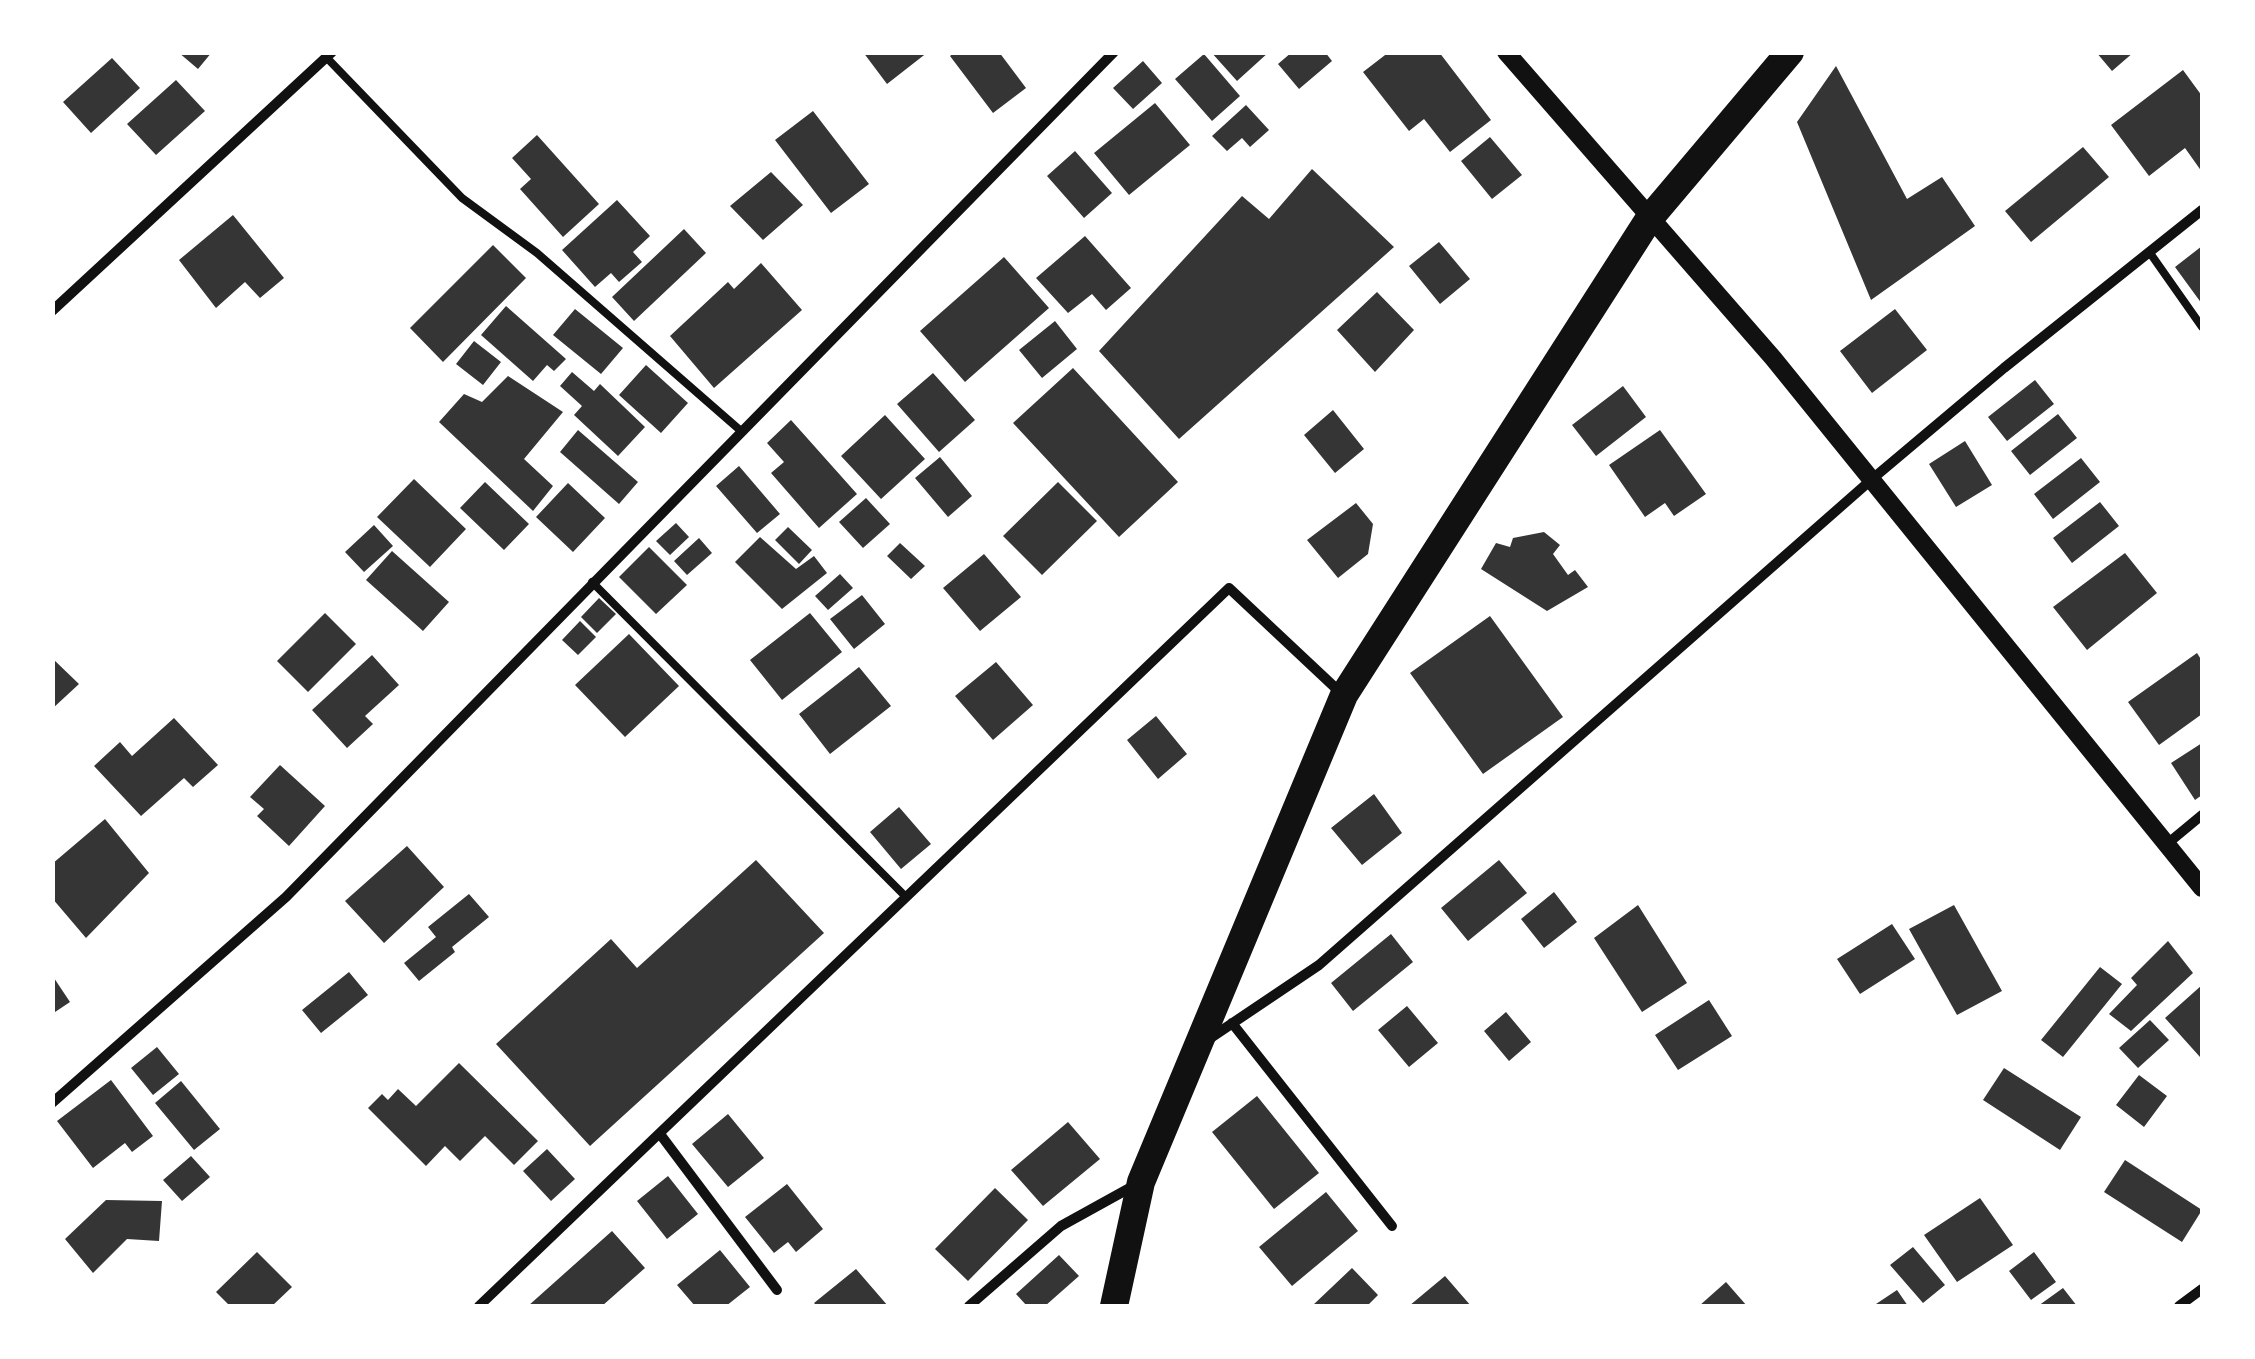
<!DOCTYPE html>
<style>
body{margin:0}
#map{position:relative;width:2255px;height:1359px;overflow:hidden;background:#fff;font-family:Raleway,sans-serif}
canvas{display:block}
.frame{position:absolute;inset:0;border:55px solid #fff;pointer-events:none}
</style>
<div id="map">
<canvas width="2255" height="1359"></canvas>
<div class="frame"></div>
</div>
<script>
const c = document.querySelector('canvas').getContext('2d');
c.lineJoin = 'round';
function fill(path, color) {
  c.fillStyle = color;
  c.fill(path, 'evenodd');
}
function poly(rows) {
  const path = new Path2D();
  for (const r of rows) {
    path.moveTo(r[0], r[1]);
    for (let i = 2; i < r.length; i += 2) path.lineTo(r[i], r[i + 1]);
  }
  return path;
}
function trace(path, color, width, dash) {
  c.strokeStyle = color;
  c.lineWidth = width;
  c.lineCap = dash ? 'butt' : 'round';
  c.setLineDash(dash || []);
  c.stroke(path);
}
const building = poly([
 [178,52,212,52,198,69],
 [863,52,928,52,887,84],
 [955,52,999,52,1026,88,993,113,950,56],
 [1211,52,1269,52,1237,81],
 [1292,52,1325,52,1332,61,1299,89,1278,64],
 [1389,52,1439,52,1491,120,1450,152,1424,119,1409,131,1363,72],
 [2096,52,2134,52,2112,71],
 [1204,54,1240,96,1212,121,1175,79],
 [112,58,140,88,91,133,63,102],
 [1143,61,1162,83,1133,109,1113,88],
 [1836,66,1907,199,1942,177,1975,226,1871,300,1797,122],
 [2183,70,2202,96,2202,172,2185,148,2149,176,2111,125],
 [176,80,205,111,156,155,127,124],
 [1155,103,1190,145,1129,195,1094,153],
 [1246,105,1269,130,1250,147,1242,138,1227,151,1212,136],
 [813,111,869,184,831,213,775,140],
 [537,135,599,204,563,237,520,189,531,179,512,158],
 [1490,137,1522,175,1492,199,1461,161],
 [2083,147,2109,177,2031,242,2005,211],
 [1075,151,1112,193,1084,218,1047,176],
 [1312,169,1394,247,1179,439,1099,351,1242,196,1269,219],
 [771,172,803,205,763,240,730,206],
 [617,200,650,236,633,252,642,262,619,282,611,273,595,287,562,250],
 [233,215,284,278,260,298,245,282,216,308,179,260],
 [684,229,706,253,634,321,612,297],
 [1085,236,1131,288,1106,310,1092,294,1068,313,1036,278],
 [1439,242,1470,279,1440,304,1409,266],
 [493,245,526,278,443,362,410,328],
 [2202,246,2202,304,2175,267],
 [1004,257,1049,308,965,382,920,331],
 [761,263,802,310,714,388,670,336,728,282,734,289],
 [1377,292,1414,330,1375,372,1337,330],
 [506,306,566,359,554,371,547,365,533,381,481,335],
 [575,309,623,348,601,374,553,335],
 [1895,309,1927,350,1872,393,1840,351],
 [1055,321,1077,349,1042,378,1019,350],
 [474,341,501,362,483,385,456,364],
 [646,365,688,403,661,433,619,395],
 [1073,368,1178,482,1119,537,1013,423],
 [572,372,594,391,600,384,645,427,618,456,574,415,582,406,560,386],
 [933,373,975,420,939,452,897,404],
 [508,376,563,412,524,459,553,486,533,511,439,422,464,394,482,402],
 [2035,380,2054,404,2007,441,1988,417],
 [1623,386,1646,417,1596,456,1572,425],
 [1333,410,1364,449,1335,473,1304,435],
 [2058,414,2077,438,2030,475,2011,451],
 [885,415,925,459,881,499,841,456],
 [791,420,857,494,819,528,771,473,784,462,767,443],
 [578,430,638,482,619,504,560,452],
 [1660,430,1706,494,1674,516,1665,503,1645,517,1609,465],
 [1965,441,1992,485,1956,507,1929,464],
 [940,457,972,496,948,517,915,478],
 [2081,458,2100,482,2053,519,2034,494],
 [739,466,780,514,757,533,716,486],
 [414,479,466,529,430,567,377,517],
 [485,482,529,524,504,550,460,508],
 [1058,482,1097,521,1042,575,1003,536],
 [568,483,605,518,573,552,536,517],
 [866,498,890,524,863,548,839,522],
 [2100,502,2119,526,2072,563,2053,538],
 [1356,503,1373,524,1368,554,1338,578,1307,540],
 [676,523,689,537,670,555,656,541],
 [374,525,393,546,364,572,345,552],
 [788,527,812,550,799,564,775,540],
 [1544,532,1560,545,1553,554,1568,575,1575,570,1588,587,1547,611,1481,569,1496,543,1510,547,1513,538],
 [760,537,796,569,814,556,827,573,782,609,735,562],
 [699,538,712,553,687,575,674,561],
 [900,543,925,566,911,579,887,556],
 [649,547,687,585,656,614,619,577],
 [392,551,449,602,423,631,366,580],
 [2125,553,2157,593,2087,650,2053,607],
 [984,554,1021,597,980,631,943,588],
 [840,574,853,588,828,610,815,596],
 [862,595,885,624,854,649,830,619],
 [599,598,616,614,597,633,581,617],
 [325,613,356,644,308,692,277,661],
 [810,613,842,652,782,700,750,660],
 [1490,616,1563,717,1483,774,1410,673],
 [580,621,596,637,578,655,562,640],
 [629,634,679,686,625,737,575,685],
 [2197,653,2202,661,2202,714,2159,745,2128,702],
 [372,655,399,685,365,716,373,724,347,748,312,710],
 [52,658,79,684,52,709],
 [996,662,1033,705,993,740,955,696],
 [859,667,891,706,830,754,799,714],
 [1156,716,1187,754,1158,779,1127,740],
 [174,718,218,765,193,787,184,778,141,816,94,766,120,742,132,756],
 [2202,743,2202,795,2195,800,2171,763],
 [280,765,325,806,289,846,257,816,264,809,250,797],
 [1374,794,1402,833,1362,865,1331,828],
 [899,807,931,844,901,869,870,832],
 [105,819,149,873,86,938,52,898,52,864],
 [407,846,444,887,384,943,345,901],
 [756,860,824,933,590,1146,496,1044,611,939,637,968],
 [1499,860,1527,893,1468,941,1441,908],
 [1554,892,1577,922,1544,948,1521,919],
 [469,894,489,917,452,947,455,952,419,981,404,963,436,937,428,927],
 [1638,905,1687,983,1642,1012,1594,938],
 [1954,905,2002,991,1957,1015,1909,929],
 [1892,924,1915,959,1860,994,1837,959],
 [1391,934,1413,962,1353,1011,1331,983],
 [2168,941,2193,973,2131,1031,2109,1014,2137,985,2131,978],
 [2100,967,2122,984,2063,1057,2041,1040],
 [349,972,368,995,321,1033,302,1010],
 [52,975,70,1002,52,1014],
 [2202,985,2202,1056,2200,1057,2165,1018],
 [1709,1000,1732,1036,1678,1070,1655,1035],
 [1407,1006,1438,1043,1409,1067,1378,1030],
 [1506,1012,1531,1042,1509,1061,1484,1031],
 [2150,1020,2169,1040,2138,1068,2119,1048],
 [157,1047,179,1074,153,1095,131,1068],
 [459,1063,538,1141,514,1165,485,1136,460,1161,445,1146,426,1166,368,1108,382,1094,388,1100,398,1089,416,1106],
 [2004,1068,2081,1117,2060,1150,1983,1100],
 [2139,1075,2167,1096,2144,1127,2116,1105],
 [111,1080,153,1136,132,1152,125,1143,93,1168,57,1121],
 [181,1081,220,1129,194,1150,155,1103],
 [1257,1096,1319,1173,1274,1209,1212,1132],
 [728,1114,764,1158,728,1187,692,1144],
 [1068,1122,1100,1159,1043,1206,1011,1170],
 [547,1149,575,1179,551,1201,523,1171],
 [191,1156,210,1177,182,1201,163,1180],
 [2125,1160,2202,1210,2182,1242,2104,1192],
 [668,1176,698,1214,667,1239,637,1201],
 [787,1184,823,1229,796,1252,788,1242,774,1253,745,1217],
 [995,1188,1028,1220,968,1281,935,1249],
 [1326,1192,1358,1231,1292,1286,1259,1247],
 [1980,1198,2013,1245,1957,1282,1924,1235],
 [106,1200,162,1201,159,1241,127,1239,93,1273,65,1239],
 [612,1231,645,1268,602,1306,528,1306],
 [1913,1247,1945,1285,1923,1303,1890,1265],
 [720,1250,750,1287,726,1306,695,1306,677,1285],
 [257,1252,292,1287,272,1306,230,1306,216,1292],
 [2034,1252,2056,1282,2031,1300,2009,1271],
 [1059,1255,1079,1276,1045,1306,1027,1306,1016,1294],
 [1352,1268,1378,1295,1367,1306,1312,1306],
 [856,1269,888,1306,817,1306,814,1303],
 [1445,1276,1471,1306,1409,1306],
 [1726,1282,1747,1306,1699,1306],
 [2063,1288,2077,1306,2038,1306],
 [1897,1290,1908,1306,1873,1306]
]);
const service = poly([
 [327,58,462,198,537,253,741,431],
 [2150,253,2202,327],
 [592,582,906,897]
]);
const minor = poly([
 [52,311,332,52],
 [2167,844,2202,815],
 [1232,1023,1392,1226],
 [1209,1039,1319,965,1871,480,2004,368,2202,210],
 [52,1103,286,897,1114,52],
 [660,1134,777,1290],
 [479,1306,1229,588,1343,695],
 [969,1306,1061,1226,1137,1184],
 [2179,1306,2202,1289]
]);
const tertiary = poly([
 [1506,52,1773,358,2202,888]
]);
const trunk = poly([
 [1114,1306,1141,1182,1344,695,1649,219,1790,52]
]);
fill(building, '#353535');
trace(service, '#111', 8);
trace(minor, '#111', 10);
trace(tertiary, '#111', 18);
trace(trunk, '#111', 28);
</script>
